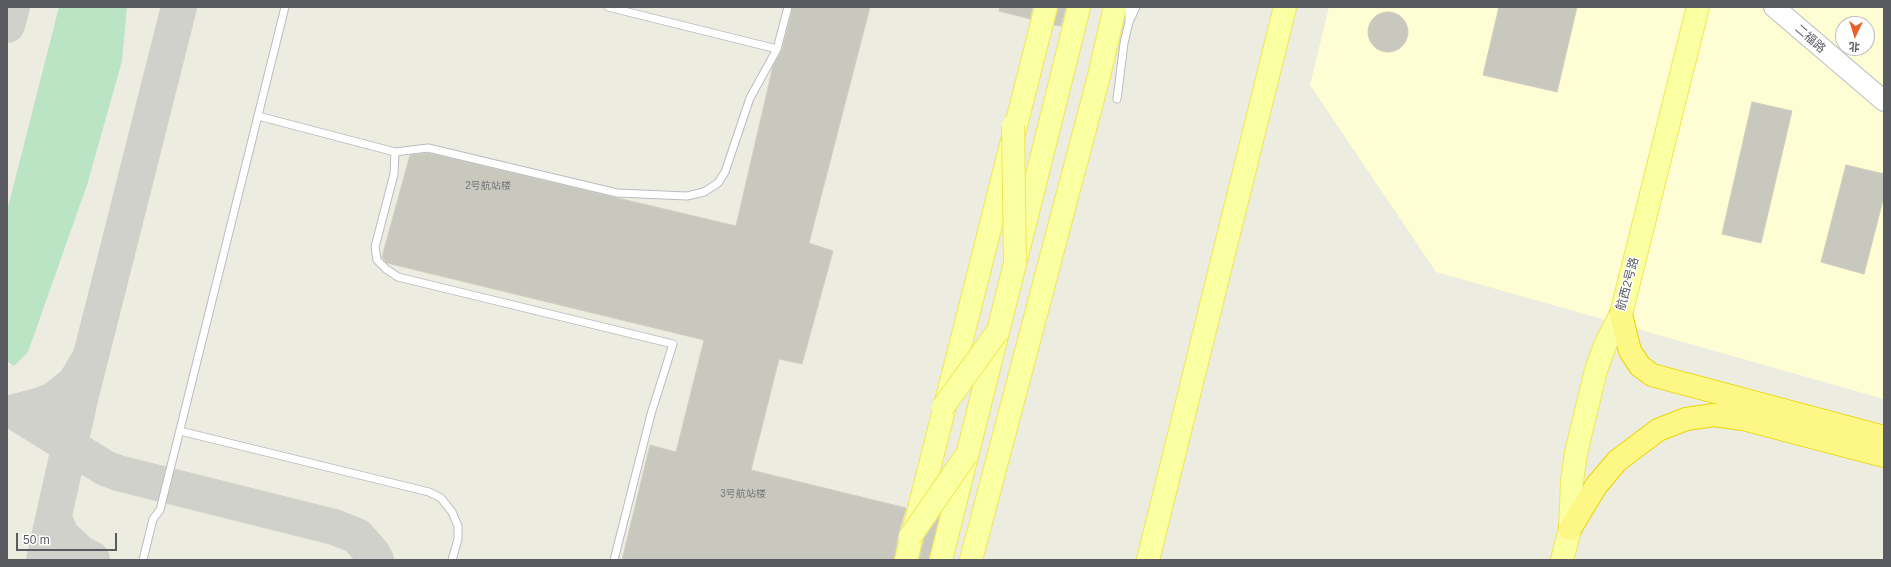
<!DOCTYPE html>
<meta charset="utf-8">
<style>
body{margin:0}
#map{position:relative;width:1891px;height:567px;overflow:hidden;background:#ecece0;font-family:Helvetica,"Noto Sans SC",sans-serif}
canvas{display:block}
.frame{position:absolute;inset:0;border:8px solid #595b61;pointer-events:none}
.north{position:absolute;left:1835px;top:16px;width:40px;height:40px;box-sizing:border-box;background:#fff;border:1px solid #bdbdc0;border-radius:50%;rotate:184deg;font-size:11px;font-weight:700;line-height:16px;text-align:center;color:#595b61}
.north::after{content:'';display:block;margin:auto;width:14px;height:18px;background:#e96129;clip-path:polygon(50% 0,100% 100%,50% 72%,0 100%)}
.scale{position:absolute;left:16px;top:533px;width:101px;height:18px;box-sizing:border-box;border:2px solid #595b61;border-top:0;padding-left:5px;font-size:12px;line-height:14px;white-space:nowrap;color:#595b61;-webkit-text-stroke:3px #fff;paint-order:stroke}
</style>
<div id="map">
<canvas width="1891" height="567"></canvas>
<div class="frame"></div>
<div class="north">北</div>
<div class="scale">50 m</div>
</div>
<script>
const c = document.querySelector('canvas').getContext('2d');
c.lineJoin = 'round';
function fill(path, color) {
  c.fillStyle = color;
  c.fill(path, 'evenodd');
}
function poly(rows) {
  const path = new Path2D();
  for (const r of rows) {
    if (r.length === 3) {
      path.moveTo(r[0] + r[2], r[1]);
      path.arc(r[0], r[1], r[2], 0, 2 * Math.PI);
      continue;
    }
    path.moveTo(r[0], r[1]);
    for (let i = 2; i < r.length; i += 2) path.lineTo(r[i], r[i + 1]);
  }
  return path;
}
function trace(path, color, width, dash) {
  c.strokeStyle = color;
  c.lineWidth = width;
  c.lineCap = dash ? 'butt' : 'round';
  c.setLineDash(dash || []);
  c.stroke(path);
}
function write(font, color, halo, rows, align = 'center') {
  c.font = font + ' Helvetica,"Noto Sans SC",sans-serif';
  c.lineWidth = 3;
  c.setLineDash([]);
  c.textBaseline = 'middle';
  c.strokeStyle = halo;
  c.fillStyle = color;
  for (const [text, x, y, turn = 0] of rows) {
    c.save();
    c.translate(x, y);
    c.rotate((+turn || 0) * Math.PI / 180);
    c.textAlign = isNaN(turn) ? turn : align;
    if (halo) c.strokeText(text, 0, 0);
    c.fillText(text, 0, 0);
    c.restore();
  }
}
const commercial = poly([
 [1329,7,1884,7,1884,399,1436,272,1310,85],
 [1843,24,1867,24,1867,48,1843,48]
]);
const green = poly([
 [59,7,127,7,122,61,87,185,28,352,14,366,7,361,7,211]
]);
const taxiway = poly([
 [7,25,12,7],
 [15,412,105,468,118,473,334,527,357,536,372,553,376,560],
 [15,412,38,406,54,400,75,383,87,363],
 [54,518,61,535,80,553,92,559,68,560],
 [44,560,80,399,179,7]
]);
const building = poly([
 [793,7,870,7,809,243,833,251,802,364,779,359,751,470,906,508,898,536,894,560,622,560,650,445,676,452,704,340,387,263,382,257,410,155,428,153,736,226,773,66,782,50,793,7],
 [1000,7,1033,7,1030,19,999,11,1000,7],
 [1058,7,1066,7,1061,26,1054,25,1058,7],
 [1499,7,1577,7,1557,92,1483,75,1499,7],
 [1388,32,20],
 [1752,102,1792,111,1761,243,1722,234,1752,102],
 [1846,165,1884,174,1884,196,1864,274,1821,262,1846,165],
 [939,517,929,560,919,560,924,538,939,517]
]);
const lane = poly([
 [608,7,777,49,788,7],
 [1129,22,1136,7],
 [1117,99,1124,43,1129,22,1129,7],
 [258,116,395,152,428,148,617,193,687,196,704,192,718,183,725,172,750,98,777,49],
 [395,152,394,174,375,247,377,260,386,269,398,277,673,344,651,414,614,560],
 [180,431,429,492,441,498,452,512,458,526,458,539,452,560],
 [143,560,153,519,160,510,285,7]
]);
const secondary = poly([
 [1774,7,1884,101]
]);
const primary = poly([
 [906,560,1046,7],
 [941,560,1079,7],
 [971,560,1099,76,1115,7],
 [1148,560,1285,7],
 [1562,560,1570,529,1572,482,1576,453,1596,370,1606,343,1621,314,1698,7]
]);
const highway = poly([
 [1621,314,1630,351,1640,366,1652,375,1884,437],
 [1570,529,1596,486,1617,461,1658,430,1686,419,1714,415,1743,419,1884,456]
]);
const primaryBridge = poly([
 [1013,126,1015,263],
 [943,407,998,331],
 [910,537,967,454]
]);
const numberNames = [
 ["2号航站楼",488,186],
 ["3号航站楼",743,494]
];
const streetNames = [
 ["二福路",1810,39,41],
 ["航西2号路",1628,284,-75]
];
fill(commercial, '#fefdd3');
fill(green, '#bbe4c4');
trace(taxiway, '#d0d1cb', 36);
fill(building, '#c9c8bf');
trace(building, '#d0cfbe', 1);
trace(lane, '#bbbcc2', 9);
trace(secondary, '#bdbec6', 22);
trace(primary, '#f1e754', 24);
trace(highway, '#ecd500', 24);
trace(lane, '#fff', 7);
trace(secondary, '#fff', 20);
trace(primary, '#faffa2', 22);
trace(highway, '#fdf886', 22);
trace(primaryBridge, '#f1e754', 24, []);
trace(primaryBridge, '#faffa2', 22);
write('10px', '#757678', null, numberNames);
write('12px', '#595b61', '#fff', streetNames);
</script>
